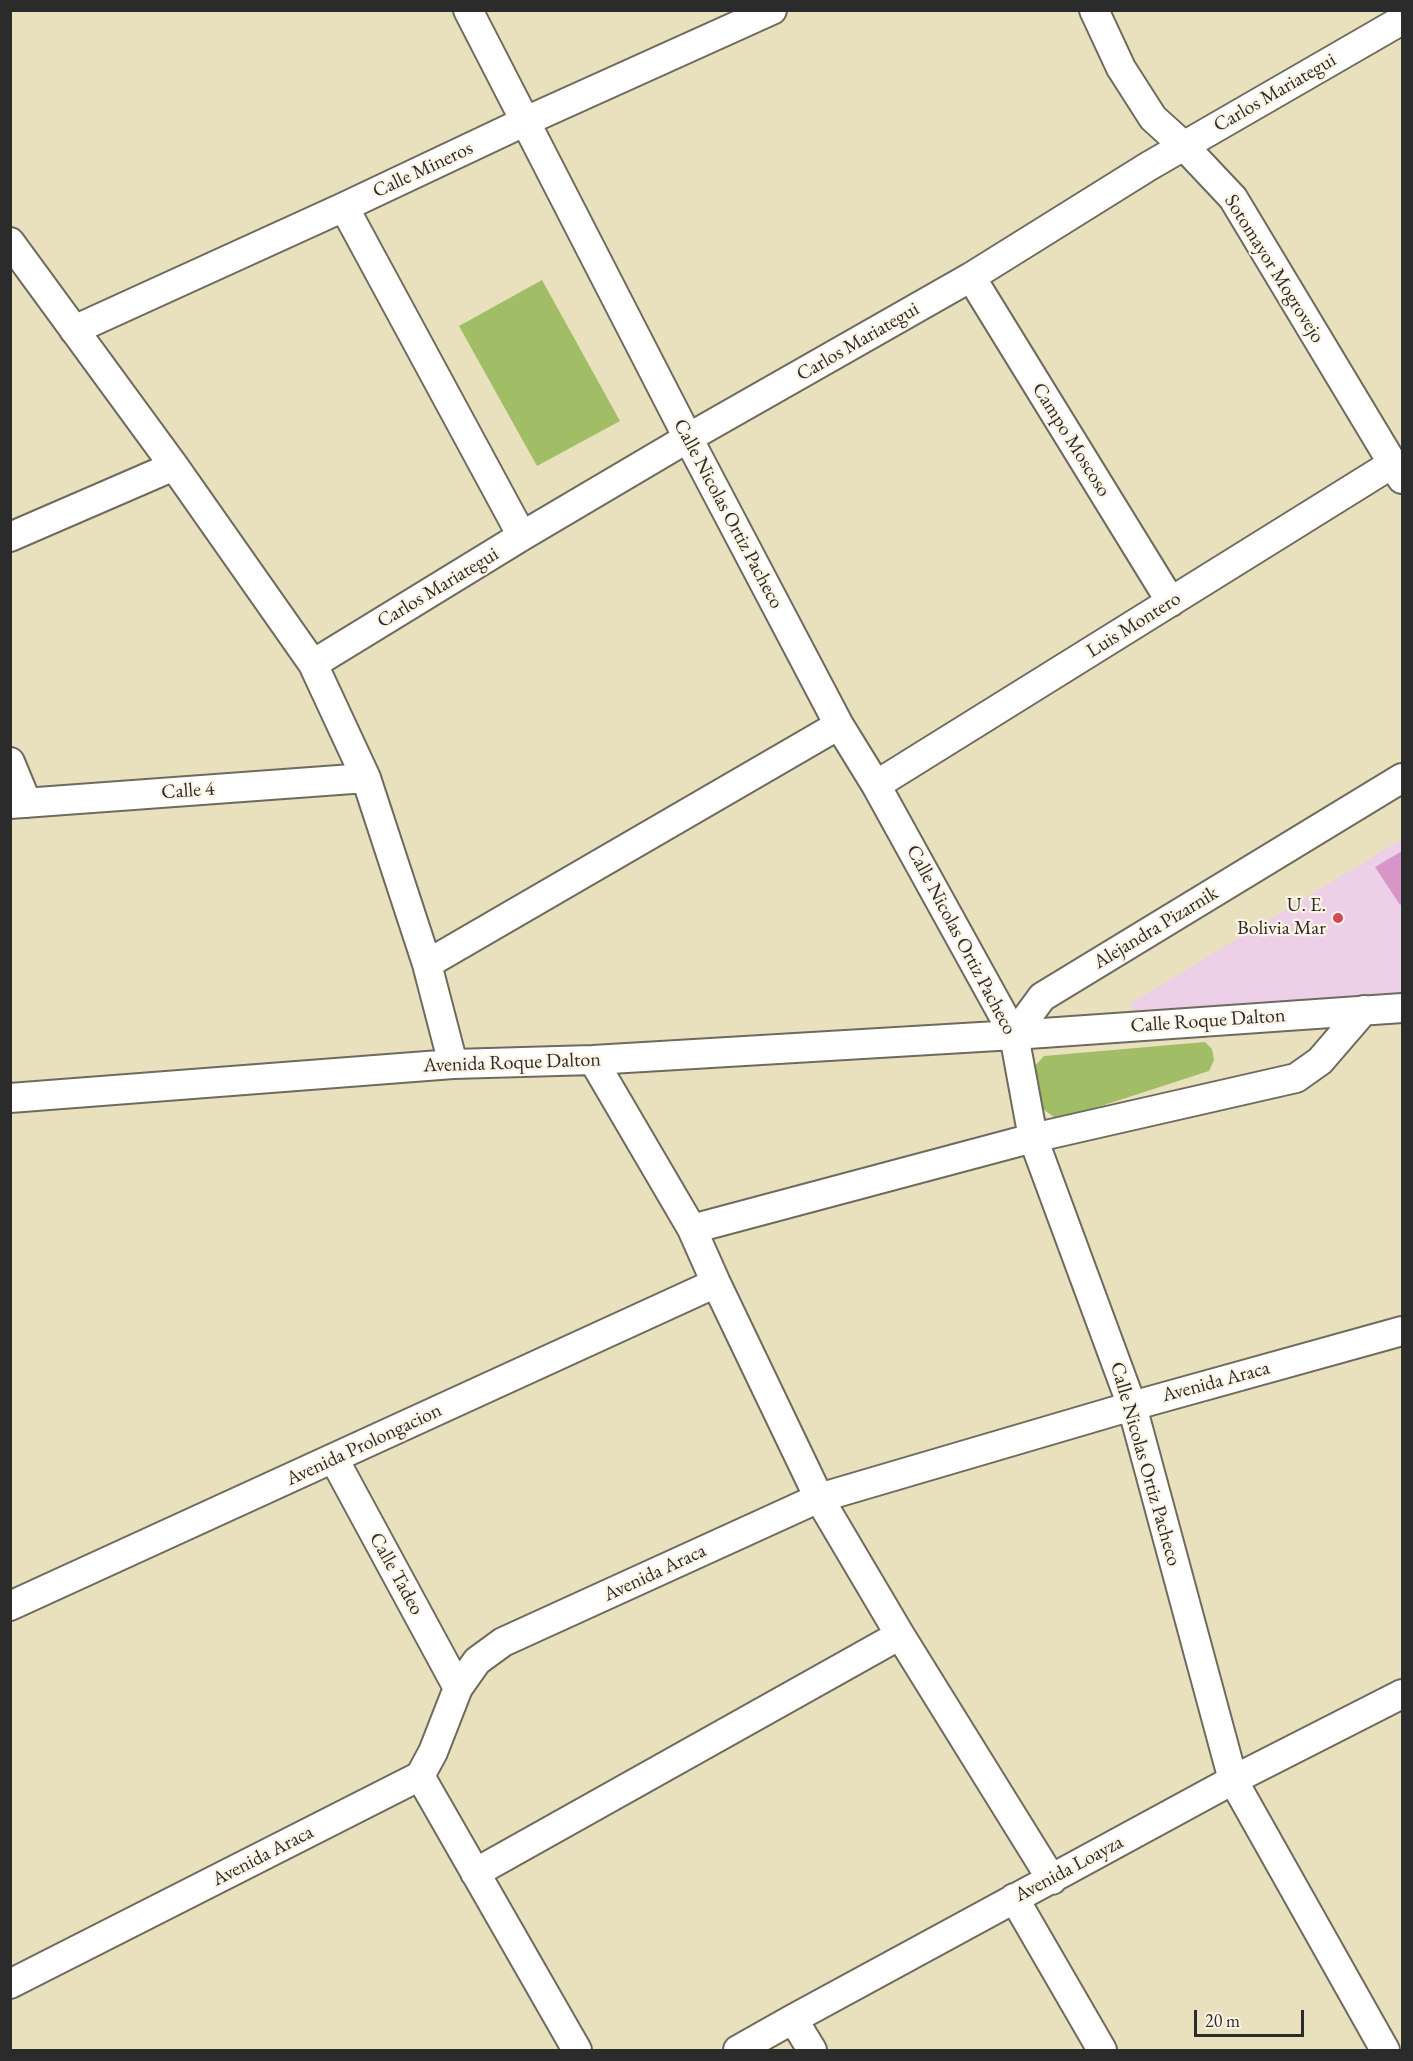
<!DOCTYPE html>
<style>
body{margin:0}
#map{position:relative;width:1413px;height:2061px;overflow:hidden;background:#e9e1bd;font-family:"EB Garamond",serif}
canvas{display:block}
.frame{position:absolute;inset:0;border:12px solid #2b2b2b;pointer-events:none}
.scale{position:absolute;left:1194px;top:2010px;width:110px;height:27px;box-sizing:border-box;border:3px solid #2b2b2b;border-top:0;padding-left:8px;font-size:18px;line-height:21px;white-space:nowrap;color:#2b2b2b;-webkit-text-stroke:4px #fcf5e5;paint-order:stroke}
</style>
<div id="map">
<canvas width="1413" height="2061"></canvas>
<div class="frame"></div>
<div class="scale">20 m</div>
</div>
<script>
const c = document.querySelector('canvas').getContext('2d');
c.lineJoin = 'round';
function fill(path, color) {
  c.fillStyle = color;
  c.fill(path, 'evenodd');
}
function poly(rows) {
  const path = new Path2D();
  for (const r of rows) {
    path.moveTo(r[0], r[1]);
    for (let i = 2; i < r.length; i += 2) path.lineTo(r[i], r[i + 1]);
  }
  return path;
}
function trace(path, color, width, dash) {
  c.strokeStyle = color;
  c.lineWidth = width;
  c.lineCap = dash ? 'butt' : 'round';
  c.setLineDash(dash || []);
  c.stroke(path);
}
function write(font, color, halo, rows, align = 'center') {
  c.font = font + ' "EB Garamond",serif';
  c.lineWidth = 4.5;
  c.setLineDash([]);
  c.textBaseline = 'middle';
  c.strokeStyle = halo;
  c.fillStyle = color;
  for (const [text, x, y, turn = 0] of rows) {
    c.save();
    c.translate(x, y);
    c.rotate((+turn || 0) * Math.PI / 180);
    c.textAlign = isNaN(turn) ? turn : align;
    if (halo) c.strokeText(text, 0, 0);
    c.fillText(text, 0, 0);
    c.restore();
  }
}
const built = poly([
 [1402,839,1402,997,1133,1011,1131,1003]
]);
const green = poly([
 [542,280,620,421,537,466,459,326],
 [1205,1042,1212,1049,1214,1060,1209,1071,1058,1120,1043,1109,1032,1082,1034,1067,1044,1056]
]);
const building = poly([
 [1402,851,1402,903,1400,905,1375,867]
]);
const minor = poly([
 [468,10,688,438,839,725,876,785,1014,1035,1033,1138,1132,1406,1233,1780,1385,2050],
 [1094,10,1121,68,1153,118,1184,146,1233,198,1402,479],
 [344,207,522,536],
 [10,242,174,466,313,664,366,778,427,964,453,1064],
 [971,277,1171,602],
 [74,330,344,207,526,121,772,10],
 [10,537,174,466],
 [313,664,522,536,688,438,971,277,1149,166,1402,20],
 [10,762,27,803],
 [876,785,1392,464],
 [10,804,366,778],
 [427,964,839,725],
 [1014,1035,1042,997,1402,778],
 [593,1060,692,1229,716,1283,819,1498,900,1635,1052,1880],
 [10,1098,453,1064,593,1060,1014,1035,1402,1008],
 [692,1229,1033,1138,1296,1078,1320,1061,1364,1010],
 [334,1459,458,1688],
 [10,1606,716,1283],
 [420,1776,577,2050],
 [475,1873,900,1635],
 [1014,1898,1102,2050],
 [10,1984,420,1776,433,1752,458,1688,477,1661,503,1642,819,1498,1132,1406,1402,1331],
 [793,2019,812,2050],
 [738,2050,793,2019,1233,1780,1402,1694]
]);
const markers = [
 [1338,918,6,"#d1495b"]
];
const streetNames = [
 ["Carlos Mariategui",1275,93,-30],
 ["Calle Mineros",423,170,-25],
 ["Sotomayor Mogrovejo",1274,269,58],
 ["Carlos Mariategui",858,342,-30],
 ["Campo Moscoso",1071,440,58],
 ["Calle Nicolas Ortiz Pacheco",728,514,62],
 ["Carlos Mariategui",438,588,-31],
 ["Luis Montero",1134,625,-32],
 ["Calle 4",188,791,-4],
 ["Alejandra Pizarnik",1156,928,-31],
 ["Calle Nicolas Ortiz Pacheco",961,940,62],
 ["Calle Roque Dalton",1208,1021,-4],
 ["Avenida Roque Dalton",512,1063,-2],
 ["Avenida Araca",1216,1382,-15],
 ["Avenida Prolongacion",364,1445,-25],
 ["Calle Nicolas Ortiz Pacheco",1145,1464,74],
 ["Avenida Araca",655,1573,-25],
 ["Calle Tadeo",396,1574,61],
 ["Avenida Araca",263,1856,-27],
 ["Avenida Loayza",1069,1869,-28]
];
const poiNames = [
 ["U. E.",1326,906],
 ["Bolivia Mar",1326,929]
];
fill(built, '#edd0e8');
fill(green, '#a1be66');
fill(building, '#d896c8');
trace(minor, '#6e6b5e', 32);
trace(minor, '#fff', 28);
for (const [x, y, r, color] of markers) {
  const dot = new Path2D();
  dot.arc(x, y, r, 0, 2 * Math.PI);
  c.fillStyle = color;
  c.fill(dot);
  trace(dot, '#fcf5e5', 2);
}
write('20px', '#2b2b2b', '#fcf5e5', streetNames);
write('20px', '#2b2b2b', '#fcf5e5', poiNames, 'right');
</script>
